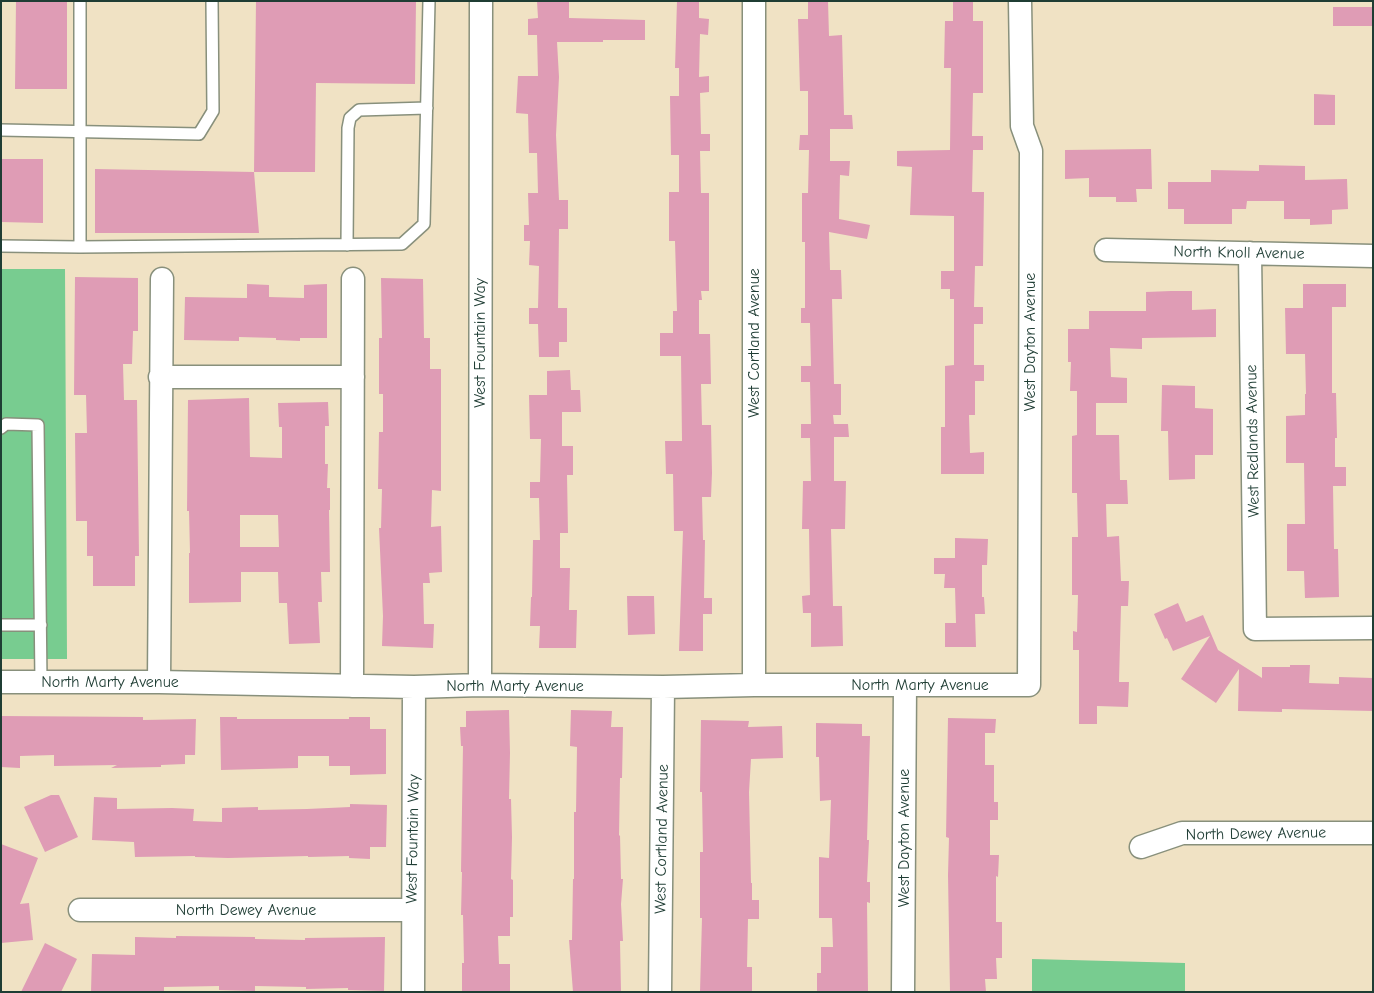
<!DOCTYPE html>
<style>
body{margin:0}
#map{position:relative;width:1374px;height:993px;overflow:hidden;background:#f0e2c4;font-family:"Comic Neue",sans-serif}
canvas{display:block}
.frame{position:absolute;inset:0;border:2px solid #1f3d34;pointer-events:none}
</style>
<div id="map">
<canvas width="1374" height="993"></canvas>
<div class="frame"></div>
</div>
<script>
const c = document.querySelector('canvas').getContext('2d');
c.lineJoin = 'round';
function fill(path, color) {
  c.fillStyle = color;
  c.fill(path, 'evenodd');
}
function poly(rows) {
  const path = new Path2D();
  for (const r of rows) {
    path.moveTo(r[0], r[1]);
    for (let i = 2; i < r.length; i += 2) path.lineTo(r[i], r[i + 1]);
  }
  return path;
}
function trace(path, color, width, dash) {
  c.strokeStyle = color;
  c.lineWidth = width;
  c.lineCap = dash ? 'butt' : 'round';
  c.setLineDash(dash || []);
  c.stroke(path);
}
function write(font, color, halo, rows, align = 'center') {
  c.font = font + ' "Comic Neue",sans-serif';
  c.lineWidth = 5;
  c.setLineDash([]);
  c.textBaseline = 'middle';
  c.strokeStyle = halo;
  c.fillStyle = color;
  for (const [text, x, y, turn = 0] of rows) {
    c.save();
    c.translate(x, y);
    c.rotate((+turn || 0) * Math.PI / 180);
    c.textAlign = isNaN(turn) ? turn : align;
    if (halo) c.strokeText(text, 0, 0);
    c.fillText(text, 0, 0);
    c.restore();
  }
}
const green = poly([
 [1,269,65,269,67,659,1,659],
 [1032,959,1185,963,1185,992,1032,992]
]);
const building = poly([
 [16,1,67,1,67,89,15,89],
 [256,1,416,1,415,84,316,83,315,172,254,172],
 [537,1,569,1,569,18,645,20,645,40,603,40,603,42,557,42,559,77,556,135,559,200,568,200,568,229,559,229,558,308,567,308,567,342,559,342,559,357,539,357,538,324,529,324,529,308,538,308,539,266,529,265,530,241,524,241,524,225,529,225,528,193,538,193,537,153,529,153,528,114,516,113,518,76,538,76,537,35,528,35,528,19,538,18],
 [677,1,699,1,699,18,709,19,708,35,700,34,699,77,709,76,709,92,700,93,701,134,710,134,710,151,700,151,701,193,709,193,709,291,701,291,702,300,699,300,699,334,710,334,711,384,701,384,702,425,711,425,712,473,711,497,702,497,703,540,705,540,704,598,712,598,712,614,703,614,703,651,679,651,683,531,674,531,673,474,666,474,665,441,682,441,681,356,660,356,660,333,673,333,673,311,677,311,675,241,669,241,669,192,679,192,679,155,671,155,670,96,679,96,679,68,675,68],
 [808,1,828,1,829,36,842,35,844,115,852,115,853,129,830,129,830,161,850,161,849,176,840,175,839,219,870,225,867,239,829,232,830,270,841,270,842,299,832,299,834,384,841,384,841,415,833,415,834,424,848,424,849,437,834,437,834,481,846,481,845,529,831,529,833,606,842,606,843,646,811,647,811,613,803,613,802,596,810,595,809,529,802,529,803,481,811,481,810,438,801,438,801,424,811,424,810,382,801,382,801,366,811,366,810,323,801,323,801,308,805,308,805,242,802,242,802,193,808,193,809,150,799,150,800,135,808,135,808,91,800,91,798,19,808,19],
 [953,1,973,1,973,21,983,21,983,93,973,93,972,136,983,136,983,150,973,150,972,192,984,192,983,266,975,266,974,307,983,307,983,324,974,324,974,365,984,365,984,381,975,381,975,415,969,415,970,453,984,452,984,474,941,474,941,427,945,427,945,366,954,365,954,299,950,299,950,289,941,289,941,271,954,271,954,216,910,215,912,167,897,166,897,151,950,150,951,68,944,68,945,21,953,21],
 [1333,7,1373,7,1373,26,1333,26],
 [1314,94,1335,95,1335,125,1314,125],
 [1151,149,1152,189,1136,189,1137,202,1116,202,1116,197,1089,197,1089,178,1065,179,1065,150],
 [1,159,43,159,43,223,1,222],
 [1259,165,1305,166,1305,180,1347,179,1348,209,1332,210,1332,224,1310,225,1310,219,1284,219,1284,201,1247,201,1246,209,1232,209,1232,224,1184,224,1184,209,1168,209,1168,182,1211,182,1211,170,1259,171],
 [95,169,254,172,259,233,95,233],
 [75,277,138,278,138,331,133,331,132,364,123,364,124,400,137,400,139,556,135,556,135,586,93,586,93,556,87,556,87,521,76,521,75,433,87,433,86,395,74,395],
 [381,278,423,279,424,338,430,338,430,369,441,369,441,491,432,490,431,527,441,526,442,572,429,573,430,583,423,583,424,624,434,624,433,648,382,646,383,616,379,528,381,528,382,489,378,489,379,432,383,432,383,394,379,394,379,338,382,338],
 [247,284,269,285,269,297,304,298,304,285,327,284,327,338,300,338,300,341,276,340,276,338,239,337,239,341,184,340,185,297,247,298],
 [1303,284,1346,284,1346,307,1332,307,1332,393,1336,393,1337,438,1335,438,1335,467,1346,467,1346,486,1333,486,1334,549,1338,549,1339,597,1305,598,1304,571,1287,571,1287,524,1305,524,1304,463,1286,463,1286,416,1305,415,1305,394,1306,394,1305,354,1286,354,1285,308,1303,308],
 [1171,291,1192,291,1192,310,1216,309,1216,337,1142,338,1142,349,1110,348,1111,377,1127,378,1127,403,1096,403,1096,435,1119,435,1120,480,1127,480,1128,504,1106,504,1107,537,1119,536,1121,581,1129,581,1128,606,1121,606,1119,682,1129,682,1128,707,1097,706,1097,724,1079,724,1079,650,1073,650,1073,631,1077,632,1078,595,1072,595,1072,537,1078,537,1077,493,1072,493,1072,436,1077,435,1077,391,1070,391,1071,362,1068,362,1068,329,1089,329,1089,311,1146,311,1146,292],
 [570,370,571,390,580,390,581,412,562,412,562,446,573,446,573,475,567,475,568,533,560,533,560,568,570,568,569,610,577,610,576,648,539,648,540,626,530,626,531,597,532,597,533,540,540,540,539,498,530,498,530,482,540,482,541,439,530,439,529,395,547,395,547,371],
 [1162,385,1195,386,1195,408,1213,409,1213,455,1195,455,1195,479,1169,480,1168,431,1161,431],
 [249,398,250,457,282,458,282,427,279,427,278,403,328,402,329,426,325,426,325,464,328,464,327,488,330,488,330,510,329,510,330,572,321,572,322,602,318,602,320,643,289,644,287,603,279,603,278,572,241,572,241,602,189,603,189,553,190,553,189,511,187,511,188,400],
 [240,515,278,515,279,547,240,547],
 [955,538,988,539,987,565,982,565,982,597,984,597,985,614,975,614,976,647,945,647,945,623,956,623,955,588,944,588,945,574,934,574,934,558,955,558],
 [627,596,654,596,655,634,628,635],
 [1178,603,1186,622,1203,615,1218,650,1262,678,1262,667,1290,667,1290,665,1310,665,1309,683,1339,684,1339,677,1373,678,1373,711,1282,709,1282,712,1238,711,1239,669,1216,703,1181,679,1210,636,1173,651,1167,638,1165,639,1154,614],
 [509,710,510,753,509,799,511,799,512,837,511,879,513,880,513,917,510,917,510,936,498,936,499,964,510,964,510,992,462,992,462,963,464,963,463,915,461,915,462,872,461,872,463,746,461,746,460,727,466,727,466,711],
 [571,710,612,711,611,727,623,727,622,778,620,778,619,836,620,835,621,879,623,879,621,904,623,941,620,941,621,992,573,992,569,940,572,940,573,879,574,879,574,812,576,812,577,747,570,746],
 [1,716,143,717,143,720,196,719,195,755,185,755,185,764,161,765,161,767,111,768,117,765,54,766,54,755,20,756,20,768,1,767],
 [220,717,237,717,237,719,349,719,349,717,370,717,370,729,386,729,386,774,350,775,350,766,329,766,329,756,298,756,298,768,221,770],
 [948,718,996,719,995,733,985,733,985,765,994,765,994,802,998,802,998,820,990,820,990,855,999,855,998,877,996,876,996,922,1002,922,1002,958,996,958,997,979,985,979,986,992,950,992,948,875,949,838,946,837],
 [701,720,749,721,748,727,782,726,783,758,751,759,749,792,751,883,752,883,752,900,759,900,759,919,748,919,747,967,752,967,752,992,700,992,702,918,700,918,700,852,703,852,702,792,700,792],
 [816,723,862,724,862,736,870,736,867,840,869,840,867,882,870,882,870,903,867,902,868,992,817,992,817,973,821,973,821,947,833,947,832,918,819,918,819,857,829,858,831,800,820,801,819,757,816,757],
 [51,795,59,795,78,837,45,852,24,807],
 [94,797,117,798,117,809,172,808,194,809,193,821,222,822,222,808,258,807,258,810,307,809,350,807,350,804,387,805,386,847,370,847,370,859,349,858,349,856,308,857,308,856,228,858,195,857,195,856,135,857,134,842,92,840],
 [1,844,38,858,20,904,29,903,33,940,1,943],
 [176,936,255,937,255,939,305,940,305,938,385,937,384,991,348,990,348,988,306,989,306,987,255,986,255,991,219,990,219,986,164,987,164,992,91,992,92,954,135,955,135,937,176,938],
 [45,943,77,959,61,992,21,992]
]);
const lane = poly([
 [1,130,199,134,213,111,212,1],
 [347,245,348,128,350,118,359,110,427,108],
 [1,246,80,247,402,244,424,224,429,1],
 [80,247,80,1],
 [1,428,6,424,38,425,41,682],
 [1,625,41,625]
]);
const street = poly([
 [754,1,754,685],
 [1106,250,1373,256],
 [1250,253,1255,629,1373,628],
 [160,377,353,377],
 [1,682,159,682,414,687,480,685,663,687,754,685,1029,685,1031,151,1022,126,1020,1],
 [159,682,162,279],
 [480,685,481,1],
 [352,686,353,279],
 [1141,847,1182,833,1373,833],
 [80,910,412,910],
 [413,992,414,687],
 [660,992,663,687],
 [903,992,905,685]
]);
const streetNames = [
 ["North Knoll Avenue",1239,253,1],
 ["West Dayton Avenue",1030,342,-90],
 ["West Fountain Way",480,343,-90],
 ["West Cortland Avenue",754,343,-90],
 ["West Redlands Avenue",1253,441,-91],
 ["North Marty Avenue",110,682],
 ["North Marty Avenue",920,685],
 ["North Marty Avenue",515,686],
 ["North Dewey Avenue",1256,834,-1],
 ["West Dayton Avenue",904,838,-90],
 ["West Fountain Way",413,839,-89],
 ["West Cortland Avenue",662,839,-89],
 ["North Dewey Avenue",246,910]
];
fill(green, '#78cc90');
fill(building, '#df9cb5');
trace(lane, '#88907c', 14);
trace(street, '#88907c', 25);
trace(lane, '#fff', 11);
trace(street, '#fff', 22);
write('16px', '#1f3d34', '#fff', streetNames);
</script>
